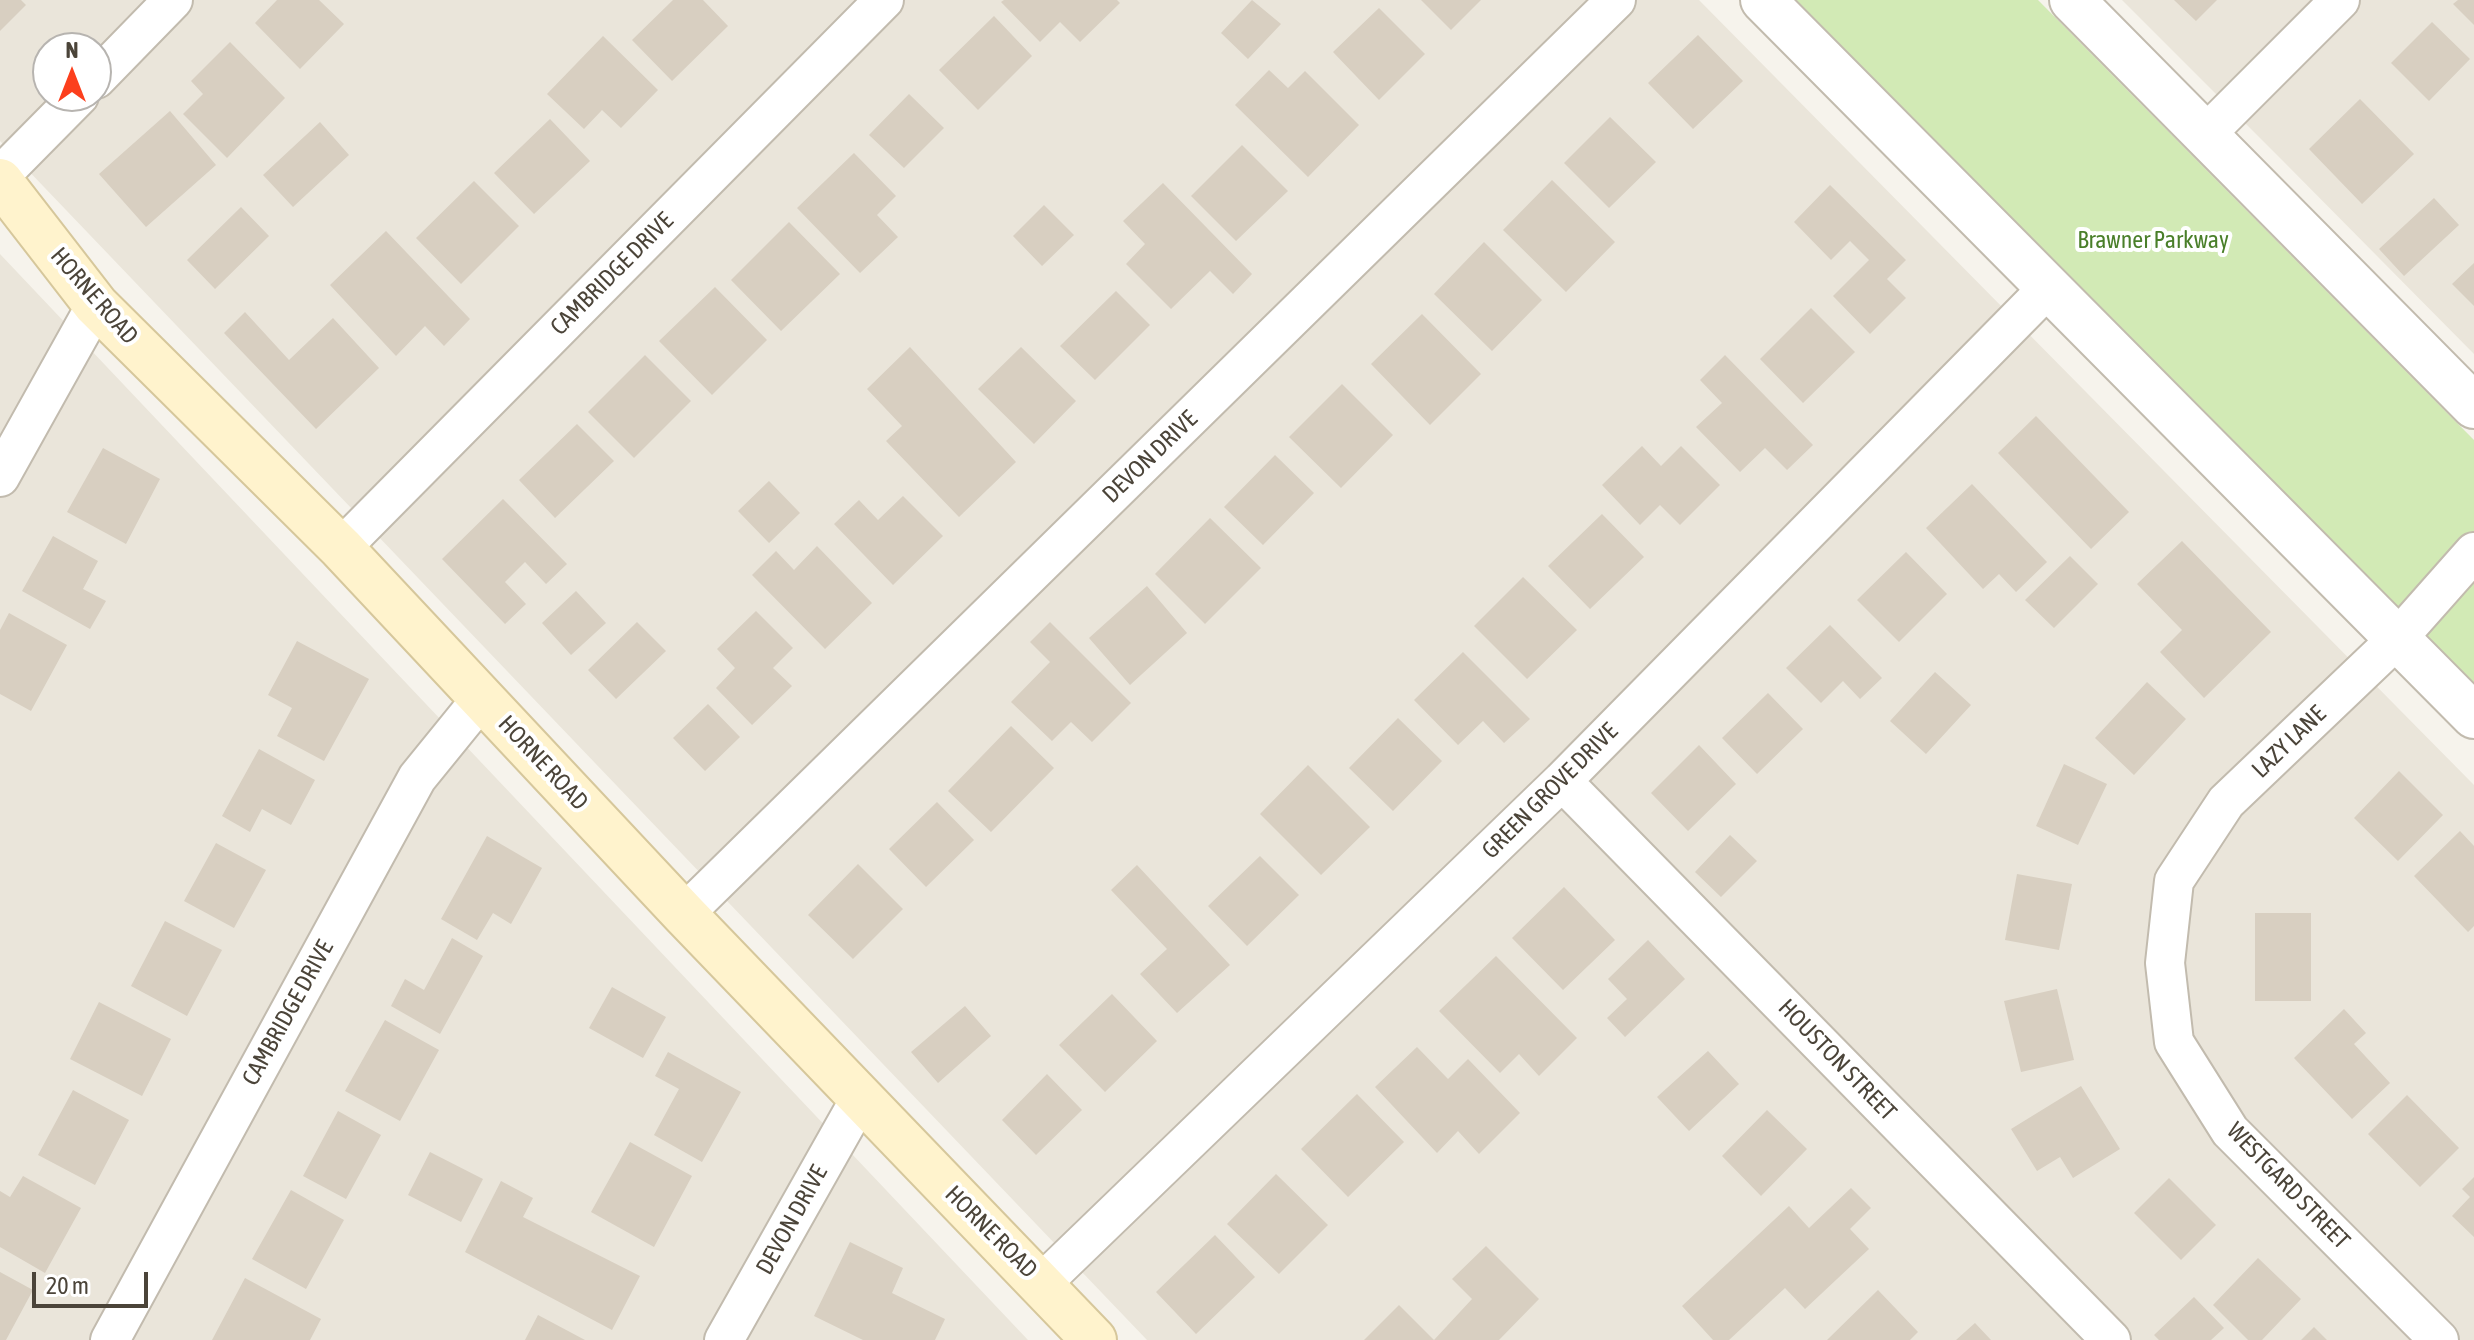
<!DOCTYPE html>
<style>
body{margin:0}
#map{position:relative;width:2474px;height:1340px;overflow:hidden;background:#f6f3ec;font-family:"Asap Condensed",sans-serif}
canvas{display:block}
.north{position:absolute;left:32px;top:32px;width:80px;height:80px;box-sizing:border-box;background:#fff;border:2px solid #b7b4b0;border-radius:50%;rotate:0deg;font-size:22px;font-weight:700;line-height:32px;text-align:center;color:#4b4439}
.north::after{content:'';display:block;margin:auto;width:28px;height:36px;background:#fc3f1d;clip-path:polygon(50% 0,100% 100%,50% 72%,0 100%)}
.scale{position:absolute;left:32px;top:1272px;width:116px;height:36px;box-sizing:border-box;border:4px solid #4b4439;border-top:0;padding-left:10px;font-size:24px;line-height:28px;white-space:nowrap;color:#4b4439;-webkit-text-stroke:6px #fff;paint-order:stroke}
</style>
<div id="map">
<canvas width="2474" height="1340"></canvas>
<div class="north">N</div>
<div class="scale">20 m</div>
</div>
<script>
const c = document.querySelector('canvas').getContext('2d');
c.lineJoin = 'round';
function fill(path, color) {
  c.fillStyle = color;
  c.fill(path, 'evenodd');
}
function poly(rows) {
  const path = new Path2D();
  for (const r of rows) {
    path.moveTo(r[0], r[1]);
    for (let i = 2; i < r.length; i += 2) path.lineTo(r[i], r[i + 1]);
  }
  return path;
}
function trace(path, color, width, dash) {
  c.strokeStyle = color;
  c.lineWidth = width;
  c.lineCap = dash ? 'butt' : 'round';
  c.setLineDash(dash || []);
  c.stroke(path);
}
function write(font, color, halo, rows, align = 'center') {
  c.font = font + ' "Asap Condensed",sans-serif';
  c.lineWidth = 8;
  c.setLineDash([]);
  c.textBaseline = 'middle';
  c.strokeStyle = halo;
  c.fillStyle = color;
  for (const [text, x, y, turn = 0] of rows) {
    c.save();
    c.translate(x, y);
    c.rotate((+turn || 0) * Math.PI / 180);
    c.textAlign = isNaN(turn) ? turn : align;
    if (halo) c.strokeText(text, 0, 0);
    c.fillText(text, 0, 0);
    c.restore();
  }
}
const residential = poly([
 [0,0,1699,0,2474,785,2474,1340,1147,1340,0,141],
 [48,48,96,48,96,96,48,96],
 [2122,0,2474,0,2474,354,2283,161],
 [0,254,1028,1340,0,1340]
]);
const green = poly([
 [1792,0,2038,0,2474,440,2474,687]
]);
const building = poly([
 [0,0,21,0,26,5,0,31],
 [277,0,319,0,344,24,300,69,255,23],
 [673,0,703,0,728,26,672,81,632,40],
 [1004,0,1117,0,1120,3,1080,42,1060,22,1040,42,1001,2],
 [1252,0,1281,24,1248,59,1221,33],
 [1421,0,1481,0,1451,30],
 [2174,0,2217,0,2196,21],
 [2458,0,2474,0,2474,25,2453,4],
 [1379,8,1425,54,1379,100,1333,52],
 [994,16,1032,56,978,110,939,70],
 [2432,22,2470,59,2429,101,2391,63],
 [1698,35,1743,81,1693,129,1648,83],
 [603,36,658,90,621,128,602,110,584,129,547,94],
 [230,42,285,98,227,158,183,114,203,94,191,81],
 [1269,70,1288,88,1305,71,1359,125,1308,177,1235,105],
 [909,94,944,128,904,168,869,135],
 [2360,99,2414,154,2362,204,2309,149],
 [170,111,216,165,146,227,99,174],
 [1610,117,1656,162,1609,208,1564,163],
 [550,119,590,161,534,214,494,173],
 [320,122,349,155,293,207,263,175],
 [1242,145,1288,191,1236,241,1191,196],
 [854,153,896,196,877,215,898,237,860,273,797,208],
 [1552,180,1615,242,1566,292,1503,230],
 [474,181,519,226,461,284,416,238],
 [1163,183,1252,274,1233,294,1210,271,1171,309,1126,264,1145,244,1123,221],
 [1830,185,1906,260,1887,279,1906,298,1870,334,1833,296,1869,260,1850,241,1831,260,1794,222],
 [2434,198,2459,225,2404,276,2379,249],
 [1044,205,1074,235,1042,266,1013,236],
 [241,207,269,236,215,289,187,260],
 [789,222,840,274,781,331,731,280],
 [386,231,470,319,444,346,425,326,396,356,330,285],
 [1484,242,1542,300,1492,351,1434,294],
 [2474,263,2474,306,2452,284],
 [715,287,767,340,712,395,659,341],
 [1116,291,1150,325,1095,380,1060,346],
 [1811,308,1855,352,1803,403,1760,359],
 [245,312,289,360,333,318,379,368,316,429,224,333],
 [1422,314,1481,374,1430,425,1371,364],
 [910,347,1016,462,959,517,886,441,902,426,867,389],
 [1021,347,1076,401,1034,444,978,389],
 [645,355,691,401,634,458,588,412],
 [1725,355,1813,445,1787,470,1765,448,1740,472,1696,427,1722,403,1700,380],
 [1342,384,1393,435,1341,488,1289,437],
 [2036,416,2129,512,2091,549,1998,453],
 [577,424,614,461,555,518,519,480],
 [1642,446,1661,466,1681,446,1720,485,1680,525,1660,505,1640,525,1602,485],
 [103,448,160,479,126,544,67,512],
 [1275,455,1314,493,1263,545,1224,507],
 [769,481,800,513,769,543,738,511],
 [1972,484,2047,562,2016,592,1999,574,1983,589,1926,528],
 [903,496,943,536,893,585,834,524,859,500,878,520],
 [503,499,567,564,546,584,525,562,505,582,526,604,505,624,442,559],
 [1602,514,1644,557,1590,609,1548,566],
 [1210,518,1261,568,1205,624,1155,574],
 [53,536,98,561,83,589,106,601,90,629,22,591],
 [2182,541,2271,632,2204,698,2160,652,2182,630,2137,584],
 [817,546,872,603,825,649,752,575,776,551,794,570],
 [1906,552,1947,594,1899,642,1857,600],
 [2070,556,2098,584,2054,628,2025,600],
 [1523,577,1577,630,1527,679,1474,626],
 [1147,586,1187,633,1130,685,1089,638],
 [576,591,606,623,571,655,542,623],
 [756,611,793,648,773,668,792,686,752,725,716,688,735,668,717,649],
 [9,613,67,645,31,711,0,694,0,630],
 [637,622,666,651,616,699,588,670],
 [1050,622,1131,703,1092,742,1071,722,1052,741,1011,702,1050,662,1030,642],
 [1830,625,1882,678,1860,699,1843,681,1821,703,1786,668],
 [297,641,369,679,324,761,277,736,292,708,268,695],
 [1463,652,1530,719,1504,743,1483,721,1458,745,1414,700],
 [1935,672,1971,705,1926,754,1890,721],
 [2147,682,2186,719,2134,775,2095,738],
 [1768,693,1803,729,1757,774,1722,738],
 [708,704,740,737,705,771,673,738],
 [1398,718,1442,761,1393,811,1349,768],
 [1011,726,1054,768,991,832,948,791],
 [1699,745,1736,784,1688,831,1651,793],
 [259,749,315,780,291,825,262,809,250,832,222,816],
 [2064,764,2107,784,2078,845,2036,826],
 [1308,765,1370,827,1321,875,1260,814],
 [2399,771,2443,815,2398,861,2354,818],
 [937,802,974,840,926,887,889,849],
 [2460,831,2474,846,2474,926,2468,932,2414,876],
 [1730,835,1757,861,1721,897,1695,872],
 [487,836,542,868,511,924,493,913,477,940,441,919],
 [216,843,266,870,234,928,184,901],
 [1260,856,1299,895,1247,946,1208,906],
 [858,864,903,909,853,959,808,915],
 [1137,865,1230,965,1177,1013,1140,974,1167,949,1111,890],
 [2017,874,2072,884,2059,950,2005,940],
 [1564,887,1615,940,1563,990,1512,938],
 [2255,913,2311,913,2311,1001,2255,1001],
 [165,921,222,950,187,1016,131,986],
 [452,938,483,956,440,1034,391,1006,405,979,424,990],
 [1648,940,1685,979,1625,1037,1607,1018,1627,999,1608,979],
 [1496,956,1577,1038,1539,1076,1519,1054,1500,1073,1439,1011],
 [612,987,666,1017,643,1058,589,1028],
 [2057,989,2074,1060,2021,1072,2004,1001],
 [1112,994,1157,1041,1105,1092,1059,1045],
 [99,1002,171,1039,142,1096,70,1059],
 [965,1006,991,1036,938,1083,911,1052],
 [2344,1009,2366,1033,2354,1044,2390,1083,2352,1119,2294,1058],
 [385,1020,439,1050,400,1121,345,1091],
 [1417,1047,1448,1079,1468,1059,1520,1113,1479,1154,1458,1131,1437,1153,1375,1087],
 [1708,1051,1739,1084,1689,1131,1657,1097],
 [668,1052,741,1092,702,1162,654,1135,679,1089,655,1076],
 [1047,1074,1082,1110,1036,1155,1002,1120],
 [2081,1086,2120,1149,2073,1178,2060,1157,2037,1171,2011,1129],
 [73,1090,129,1120,95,1185,38,1155],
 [1357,1094,1404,1142,1348,1197,1301,1149],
 [2407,1095,2459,1148,2420,1187,2368,1134],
 [1767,1110,1807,1149,1761,1196,1722,1156],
 [338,1111,381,1135,346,1199,303,1176],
 [630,1142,692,1176,654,1247,591,1212],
 [430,1152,483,1179,461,1222,408,1195],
 [1276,1174,1328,1225,1279,1274,1227,1224],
 [23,1176,81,1208,45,1273,0,1247,0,1191,10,1197],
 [2474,1177,2474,1237,2452,1216,2470,1197,2462,1189],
 [2169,1178,2216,1225,2181,1260,2134,1213],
 [501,1181,533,1198,523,1217,640,1276,612,1330,465,1252],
 [1851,1188,1871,1208,1850,1229,1869,1249,1805,1309,1785,1288,1729,1340,1713,1340,1682,1306,1789,1206,1809,1228],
 [291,1190,344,1220,306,1289,252,1259],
 [1215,1235,1255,1277,1196,1334,1156,1292],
 [850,1242,903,1268,892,1293,945,1319,935,1340,863,1340,814,1316],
 [1486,1246,1539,1299,1499,1340,1364,1340,1399,1305,1434,1340,1472,1299,1452,1279],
 [2258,1258,2301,1299,2262,1340,2248,1340,2213,1305],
 [0,1272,33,1290,6,1340,0,1340],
 [245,1278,321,1319,310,1340,212,1340],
 [1878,1290,1918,1332,1910,1340,1827,1340],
 [2194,1297,2224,1328,2211,1340,2159,1340,2154,1335],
 [538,1315,585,1340,525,1340],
 [1975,1323,1991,1340,1956,1340],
 [2314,1327,2327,1340,2301,1340]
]);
const minor = poly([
 [96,79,173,0],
 [2205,135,2340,0],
 [0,176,79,96],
 [0,477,96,305],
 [341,548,884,0],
 [1562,781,2111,1340],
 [684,914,1616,0],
 [1042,1283,1562,781,2048,288],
 [110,1340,417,778,482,698],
 [724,1340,860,1099],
 [2439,1340,2230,1131,2174,1042,2165,963,2174,881,2226,802,2397,639,2474,552]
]);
const tertiary = poly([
 [1763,0,2474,716],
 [2072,0,2474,406]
]);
const secondary = poly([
 [0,181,96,305,341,548,684,914,1094,1340]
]);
const parkNames = [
 ["Brawner Parkway",2153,240]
];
const streetNames = [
 ["CAMBRIDGE DRIVE",612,274,-45],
 ["HORNE ROAD",94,296,49],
 ["DEVON DRIVE",1150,457,-44],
 ["LAZY LANE",2289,742,-44],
 ["HORNE ROAD",543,763,47],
 ["GREEN GROVE DRIVE",1550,791,-45],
 ["CAMBRIDGE DRIVE",288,1013,-61],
 ["HOUSTON STREET",1837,1060,46],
 ["WESTGARD STREET",2288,1186,46],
 ["DEVON DRIVE",792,1220,-61],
 ["HORNE ROAD",991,1232,45]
];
fill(residential, '#eae5da');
fill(green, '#d2eab5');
fill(building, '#d8cfc1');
trace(minor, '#c2bbae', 42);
trace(tertiary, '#c2bbae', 48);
trace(secondary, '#d6c79b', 48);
trace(minor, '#fff', 38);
trace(tertiary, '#fff', 44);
trace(secondary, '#fff3cd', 44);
write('24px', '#4a7f2a', '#fff', parkNames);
write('24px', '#4b4439', '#fff', streetNames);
</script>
